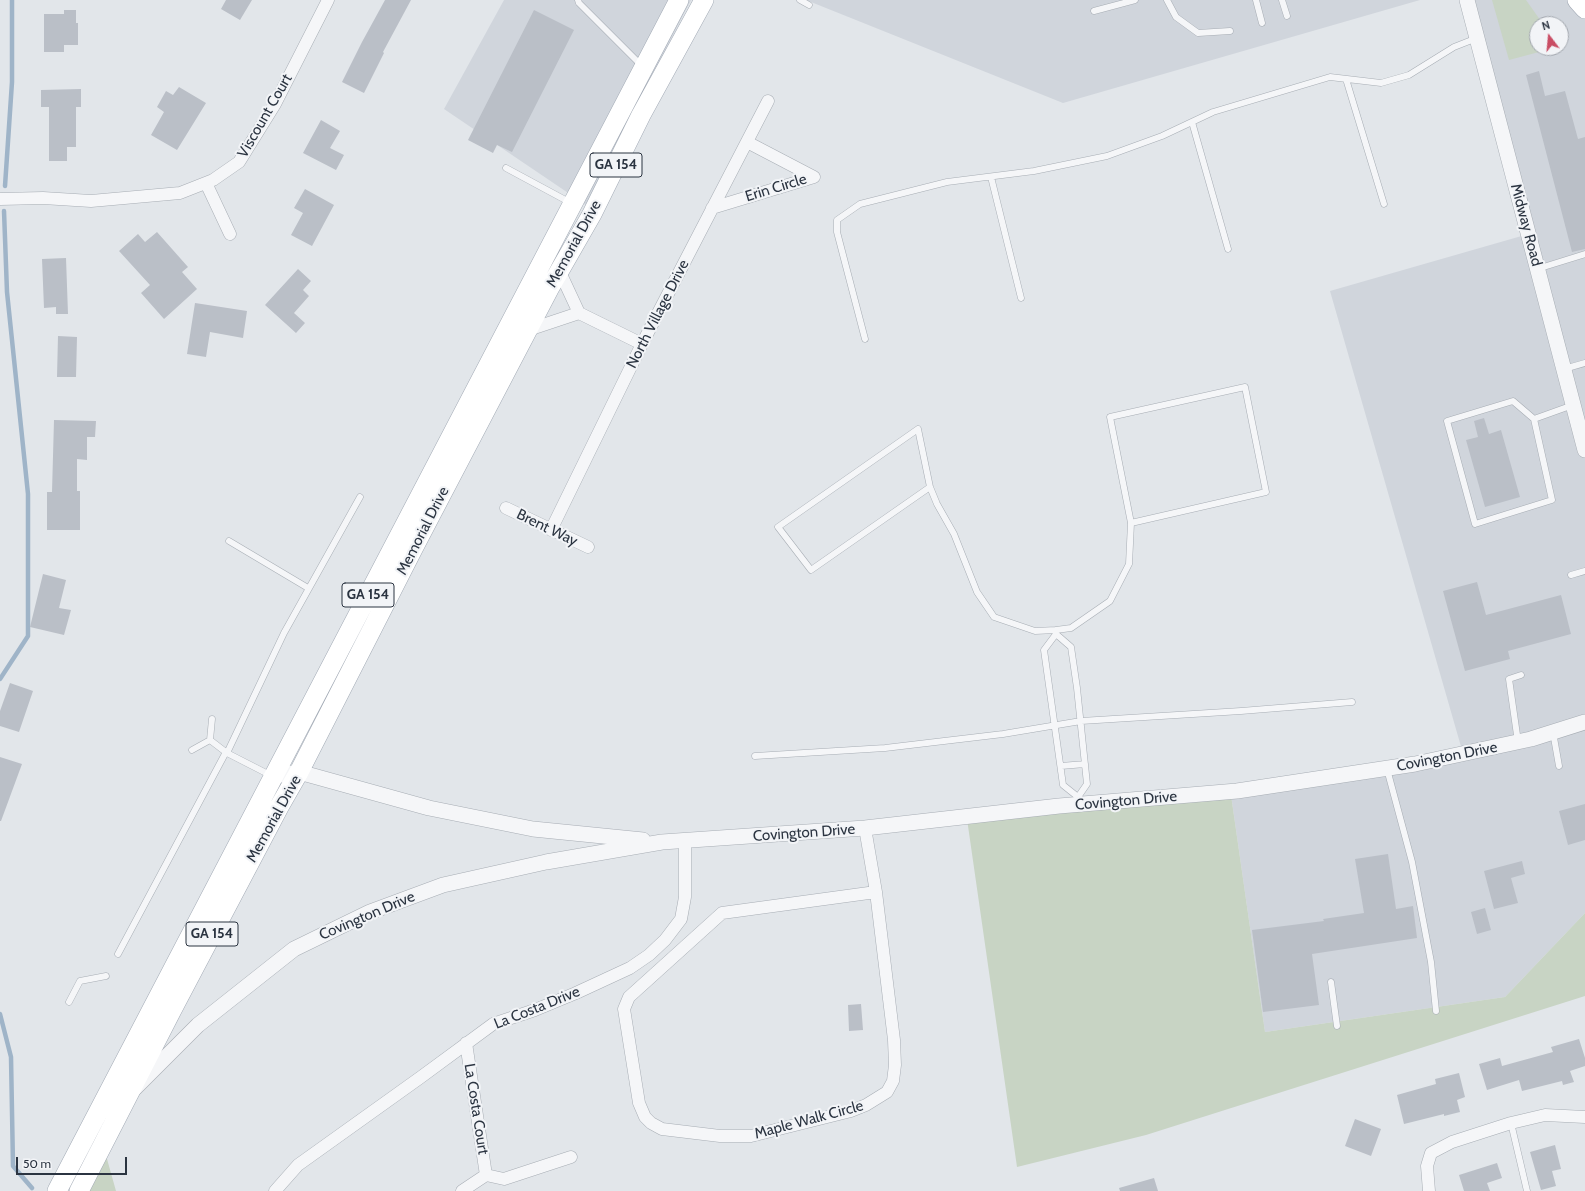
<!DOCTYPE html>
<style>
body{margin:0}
#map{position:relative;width:1585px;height:1191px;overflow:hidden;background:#e2e6ea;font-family:Cabin,sans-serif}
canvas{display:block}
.north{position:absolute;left:1529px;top:16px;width:40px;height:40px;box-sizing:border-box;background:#f2f4f7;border:1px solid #a2a7ae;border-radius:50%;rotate:344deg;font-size:11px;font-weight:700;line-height:16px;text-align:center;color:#2b3441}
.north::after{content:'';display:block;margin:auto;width:14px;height:18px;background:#c94d64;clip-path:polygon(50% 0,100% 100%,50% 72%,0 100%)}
.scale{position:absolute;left:16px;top:1157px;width:111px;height:18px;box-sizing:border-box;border:2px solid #2b3441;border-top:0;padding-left:5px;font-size:12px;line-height:14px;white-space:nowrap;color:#2b3441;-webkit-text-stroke:3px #f2f4f7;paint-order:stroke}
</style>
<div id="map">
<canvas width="1585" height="1191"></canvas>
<div class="north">N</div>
<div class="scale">50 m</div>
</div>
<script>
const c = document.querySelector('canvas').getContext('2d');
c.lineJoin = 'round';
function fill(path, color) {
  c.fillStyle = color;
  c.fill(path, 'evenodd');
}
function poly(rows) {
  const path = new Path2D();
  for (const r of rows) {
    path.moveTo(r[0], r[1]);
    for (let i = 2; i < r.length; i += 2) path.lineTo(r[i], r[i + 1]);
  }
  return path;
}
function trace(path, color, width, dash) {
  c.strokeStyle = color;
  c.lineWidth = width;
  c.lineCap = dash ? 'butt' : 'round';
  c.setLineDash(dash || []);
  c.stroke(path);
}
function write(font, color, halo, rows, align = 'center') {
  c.font = font + ' Cabin,sans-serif';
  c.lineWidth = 4;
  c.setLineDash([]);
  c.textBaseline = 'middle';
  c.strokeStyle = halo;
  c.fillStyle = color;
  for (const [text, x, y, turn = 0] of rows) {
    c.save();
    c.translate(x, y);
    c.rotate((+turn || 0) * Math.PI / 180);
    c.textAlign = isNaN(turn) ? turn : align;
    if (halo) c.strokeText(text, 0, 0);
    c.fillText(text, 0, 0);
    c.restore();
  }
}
const built = poly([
 [504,0,691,0,586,205,444,109],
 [806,0,1420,0,1063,103],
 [1466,0,1585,0,1585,913,1505,997,1265,1032,1230,788,1462,750,1330,291,1532,233],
 [1537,24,1561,24,1561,48,1537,48]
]);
const green = poly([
 [1492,0,1526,0,1543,24,1537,24,1537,48,1554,48,1509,60],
 [1230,788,1265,1032,1505,997,1585,913,1585,996,1146,1135,1017,1167,966,812],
 [100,1134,116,1191,71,1191]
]);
const stream = poly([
 [5,186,12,82,12,0],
 [0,679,28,636,28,494,7,292,4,211],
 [0,1014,11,1057,13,1166,32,1188]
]);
const building = poly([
 [226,0,252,0,240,20,221,9],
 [385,0,411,0,383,52,384,53,364,93,342,82,362,42],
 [64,10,76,10,76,23,78,23,78,45,64,45,64,52,44,52,44,14,64,14],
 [534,10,574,30,512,152,497,145,493,153,468,140],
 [1539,71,1545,96,1565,91,1578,139,1585,137,1585,249,1572,252,1526,75],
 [179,87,206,103,177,150,151,135,164,112,157,107,166,91,173,95],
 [81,89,81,107,76,107,76,147,67,147,67,161,49,161,49,107,41,107,41,90],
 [321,120,340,131,330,148,344,155,336,170,303,153],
 [305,189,334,205,312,246,291,235,303,213,294,208],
 [157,232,188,267,182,272,197,289,164,319,141,293,150,285,119,251,138,234,145,242],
 [66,258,68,314,56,314,56,307,44,308,42,259],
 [298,269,311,281,303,290,309,296,294,313,305,323,296,333,265,305],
 [195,303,247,311,243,338,210,332,206,357,187,354],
 [58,336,77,337,76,377,57,377],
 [1484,418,1489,434,1501,430,1520,497,1485,507,1466,440,1478,437,1474,421],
 [54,420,96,421,95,437,87,437,87,460,77,459,77,491,80,491,80,530,47,530,47,492,52,492],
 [43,574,66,580,59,608,71,610,64,635,30,627],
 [1477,582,1486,615,1561,595,1571,634,1508,651,1510,659,1465,671,1443,591],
 [10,683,33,691,19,732,0,726,0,711],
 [0,757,22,764,1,821,0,821],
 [1585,804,1585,840,1568,845,1559,811],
 [1388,854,1396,909,1413,906,1417,938,1312,954,1319,1005,1263,1012,1252,930,1324,921,1323,919,1364,913,1355,859],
 [1522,861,1525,874,1511,878,1518,903,1494,909,1484,871],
 [1485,908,1491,930,1477,934,1471,912],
 [861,1004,863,1030,849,1031,848,1005],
 [1579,1039,1585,1058,1585,1066,1570,1071,1574,1082,1563,1085,1562,1081,1522,1091,1519,1080,1487,1090,1479,1064,1500,1058,1502,1066,1553,1052,1551,1047],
 [1459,1073,1465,1097,1457,1100,1460,1112,1444,1116,1444,1114,1404,1124,1397,1095,1436,1084,1435,1079],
 [1355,1119,1381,1129,1371,1156,1345,1146],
 [1555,1145,1561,1169,1552,1171,1556,1186,1541,1190,1530,1152],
 [1497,1163,1502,1178,1487,1183,1490,1191,1464,1191,1459,1175],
 [1154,1178,1158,1191,1120,1191,1119,1188]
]);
const service = poly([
 [578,0,579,3,642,66],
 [800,0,809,5],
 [1167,0,1176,17,1198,33,1230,31],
 [1256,0,1262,23],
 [1282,0,1287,16],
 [1094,11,1135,0],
 [1346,79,1384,204],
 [1192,122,1228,249],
 [506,168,571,203],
 [991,177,1021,298],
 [1537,269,1585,254],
 [865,339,837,232,837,220,860,204,947,182,1034,171,1107,156,1162,136,1213,112,1330,77,1381,83,1409,75,1454,47,1477,38],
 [1564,369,1585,363],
 [1534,419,1513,401,1447,421,1475,524,1552,500,1534,419,1573,405],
 [930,487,811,570,778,527,918,429,930,487,937,504,954,534,977,592,994,617,1035,631,1056,630],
 [229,541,308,588],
 [1571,575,1585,571],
 [1056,634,1071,647,1077,688,1087,784,1078,797,1078,800],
 [1553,732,1559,766],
 [210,740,212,719],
 [1518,742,1509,679,1521,675],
 [192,750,210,740,227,753,272,776],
 [227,753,284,633,360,497],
 [755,756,885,748,1003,734,1081,721,1241,711,1352,702],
 [1061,766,1085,764],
 [1387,769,1412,862,1431,962,1436,1011],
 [1078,797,1063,785,1044,650,1056,634,1056,630,1071,628,1110,601,1129,564,1131,523,1266,492,1245,387,1110,417,1131,523],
 [118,954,226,752],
 [1331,982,1337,1026],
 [69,1002,80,981,106,976],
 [1511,1123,1527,1191]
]);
const minor = poly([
 [206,183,230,234],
 [0,199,43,198,91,201,180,193,213,180,239,162,275,104,328,0],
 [712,208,814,177,747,142],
 [559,270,579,313,642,344],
 [528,330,579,313],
 [506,508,588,547],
 [551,530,642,344,768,101],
 [865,828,876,892],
 [876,892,894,1040,895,1065,893,1081,887,1092,866,1105,851,1111,751,1136,720,1136,662,1129,651,1123,645,1117,639,1103,624,1009,629,997,722,913,876,892],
 [466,1043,486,1175],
 [275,1191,298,1165,421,1077,493,1024,535,1010,576,993,630,968,649,955,665,940,681,919,685,897,685,841],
 [462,1191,486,1175,504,1179,571,1157],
 [1429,1191,1427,1166,1431,1153,1452,1142,1511,1123,1545,1115,1585,1117]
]);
const tertiary = poly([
 [1467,0,1585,450],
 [274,776,299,772,429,808,533,829,643,840],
 [135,1088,198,1025,294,949,370,912,443,885,546,862,662,842,865,828,1059,806,1237,791,1415,764,1531,739,1585,722]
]);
const primary = poly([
 [1577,0,1585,9],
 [57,1191,679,0],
 [79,1191,172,1010,279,807,299,772,413,549,549,289,592,214,641,115,704,0]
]);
const shields = [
 [616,165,52],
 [368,595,52],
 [212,934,52]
];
const shieldNames = [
 ["GA 154",616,165],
 ["GA 154",368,595],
 ["GA 154",212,934]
];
const streetNames = [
 ["Viscount Court",265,116,-60],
 ["Erin Circle",776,188,-17],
 ["Midway Road",1526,225,75],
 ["Memorial Drive",574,244,-61],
 ["North Village Drive",658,314,-63],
 ["Brent Way",547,528,26],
 ["Memorial Drive",423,531,-63],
 ["Covington Drive",1447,757,-11],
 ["Covington Drive",1126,801,-5],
 ["Memorial Drive",274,819,-61],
 ["Covington Drive",804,833,-4],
 ["Covington Drive",367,916,-23],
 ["La Costa Drive",537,1008,-22],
 ["La Costa Court",476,1109,81],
 ["Maple Walk Circle",809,1120,-15]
];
fill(built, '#d0d5dc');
fill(green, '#c8d4c4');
trace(stream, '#9fb4c8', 4.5);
fill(building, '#babfc7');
trace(service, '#a7adb4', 7);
trace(minor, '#a7adb4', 13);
trace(tertiary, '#a7adb4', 16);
trace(primary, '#a2aab5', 20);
trace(service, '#f5f6f8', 6);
trace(minor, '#f5f6f8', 12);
trace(tertiary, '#f5f6f8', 15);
trace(primary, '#fff', 19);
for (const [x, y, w] of shields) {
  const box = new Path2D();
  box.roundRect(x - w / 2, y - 12, w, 24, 3);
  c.fillStyle = '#f2f4f7';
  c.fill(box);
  trace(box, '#2b3441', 1);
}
write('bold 14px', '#2b3441', null, shieldNames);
write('15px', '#2b3441', '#f2f4f7', streetNames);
</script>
